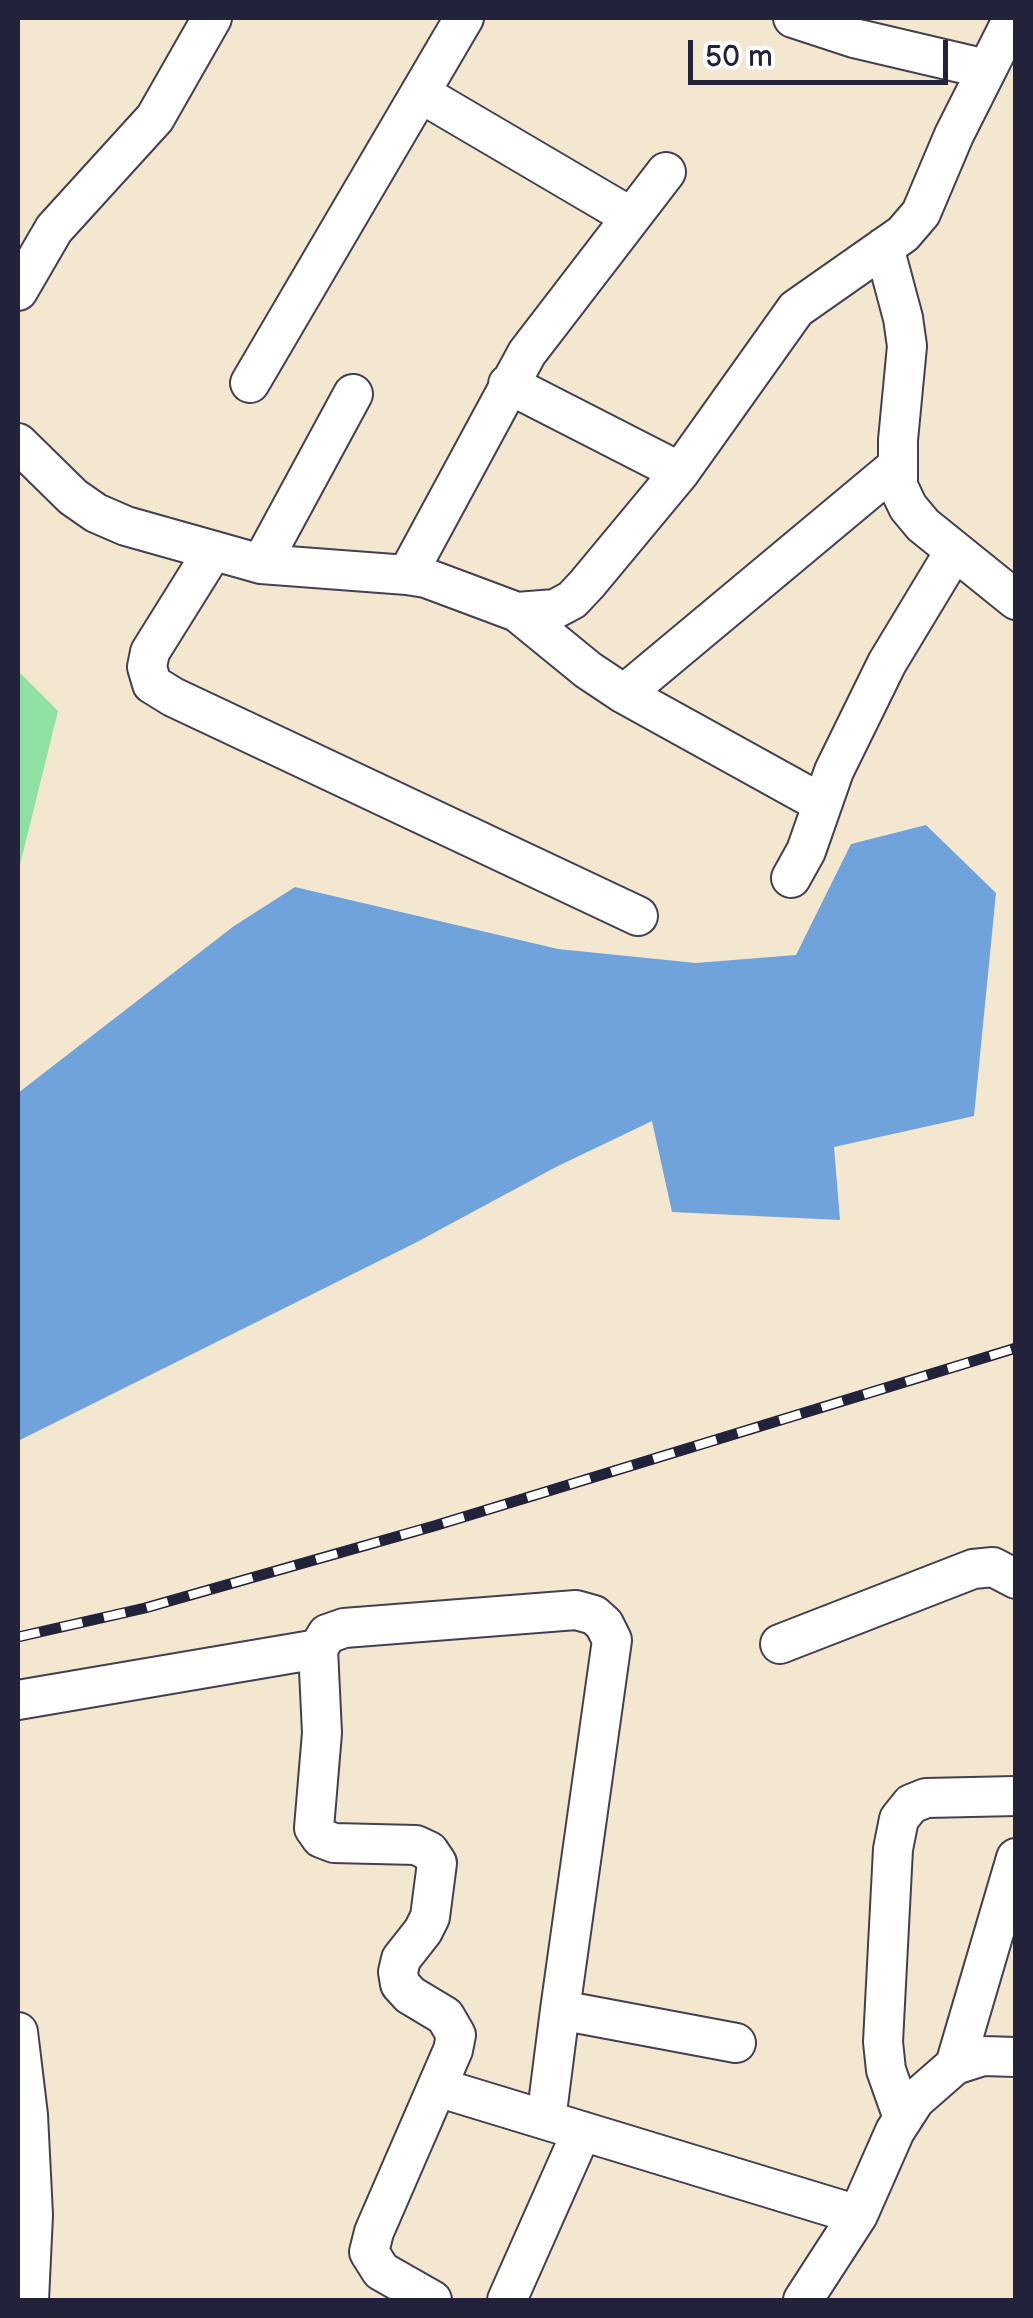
<!DOCTYPE html>
<style>
body{margin:0}
#map{position:relative;width:1033px;height:2318px;overflow:hidden;background:#f4e7d0;font-family:"Balsamiq Sans",sans-serif}
canvas{display:block}
.frame{position:absolute;inset:0;border:20px solid #22223b;pointer-events:none}
.scale{position:absolute;left:688px;top:40px;width:260px;height:45px;box-sizing:border-box;border:5px solid #22223b;border-top:0;padding-left:12px;font-size:30px;line-height:35px;white-space:nowrap;color:#22223b;-webkit-text-stroke:8px #fff;paint-order:stroke}
</style>
<div id="map">
<canvas width="1033" height="2318"></canvas>
<div class="frame"></div>
<div class="scale">50 m</div>
</div>
<script>
const c = document.querySelector('canvas').getContext('2d');
c.lineJoin = 'round';
function fill(path, color) {
  c.fillStyle = color;
  c.fill(path, 'evenodd');
}
function poly(rows) {
  const path = new Path2D();
  for (const r of rows) {
    path.moveTo(r[0], r[1]);
    for (let i = 2; i < r.length; i += 2) path.lineTo(r[i], r[i + 1]);
  }
  return path;
}
function trace(path, color, width, dash) {
  c.strokeStyle = color;
  c.lineWidth = width;
  c.lineCap = dash ? 'butt' : 'round';
  c.setLineDash(dash || []);
  c.stroke(path);
}
const green = poly([
 [18,671,58,711,18,873]
]);
const water = poly([
 [926,825,996,893,974,1116,834,1147,840,1220,672,1212,652,1121,556,1167,417,1242,18,1441,18,1093,234,926,295,887,558,949,696,963,796,955,851,844]
]);
const street = poly([
 [793,18,854,38,986,69],
 [420,93,631,217],
 [884,247,903,318,907,346,898,440,898,486,908,507,923,525,1016,600],
 [18,291,54,229,155,118,212,18],
 [250,383,464,18],
 [508,384,680,472],
 [18,443,73,497,96,513,126,526,261,564,407,575,426,578,517,612,555,609,572,600,587,584,680,472,796,309,903,234,921,213,954,135,1013,18],
 [213,551,150,652,147,667,152,684,173,697,638,916],
 [261,564,353,394],
 [407,575,527,353,666,172],
 [517,612,588,670,624,694,821,803],
 [624,694,896,467],
 [791,878,806,851,834,771,887,663,954,552],
 [780,1644,973,1569,993,1567,1016,1579],
 [18,1700,318,1649],
 [18,2032,28,2115,33,2215,29,2300],
 [955,2065,1016,1858],
 [437,2087,858,2215],
 [903,2118,886,2070,883,2042,893,1849,899,1819,911,1804,926,1798,1016,1796],
 [546,2120,560,2010],
 [432,2300,381,2271,369,2252,374,2232,453,2050,456,2035,445,2016,410,1995,400,1984,398,1972,401,1959,423,1931,430,1917,437,1863,429,1851,416,1845,334,1843,321,1838,314,1828,322,1733,318,1649,327,1634,344,1628,576,1610,594,1615,604,1624,612,1640,560,2010,736,2043],
 [507,2300,582,2131],
 [803,2300,858,2215,895,2131,915,2100,955,2065,983,2056,1016,2057]
]);
const rail = poly([
 [18,1637,145,1608,434,1526,1016,1348]
]);
fill(green, '#8fe1a1');
fill(water, '#70a2db');
trace(street, '#424051', 42);
trace(street, '#fff', 38);
trace(rail, '#22223b', 11);
trace(rail, '#fff', 8, [22]);
</script>
